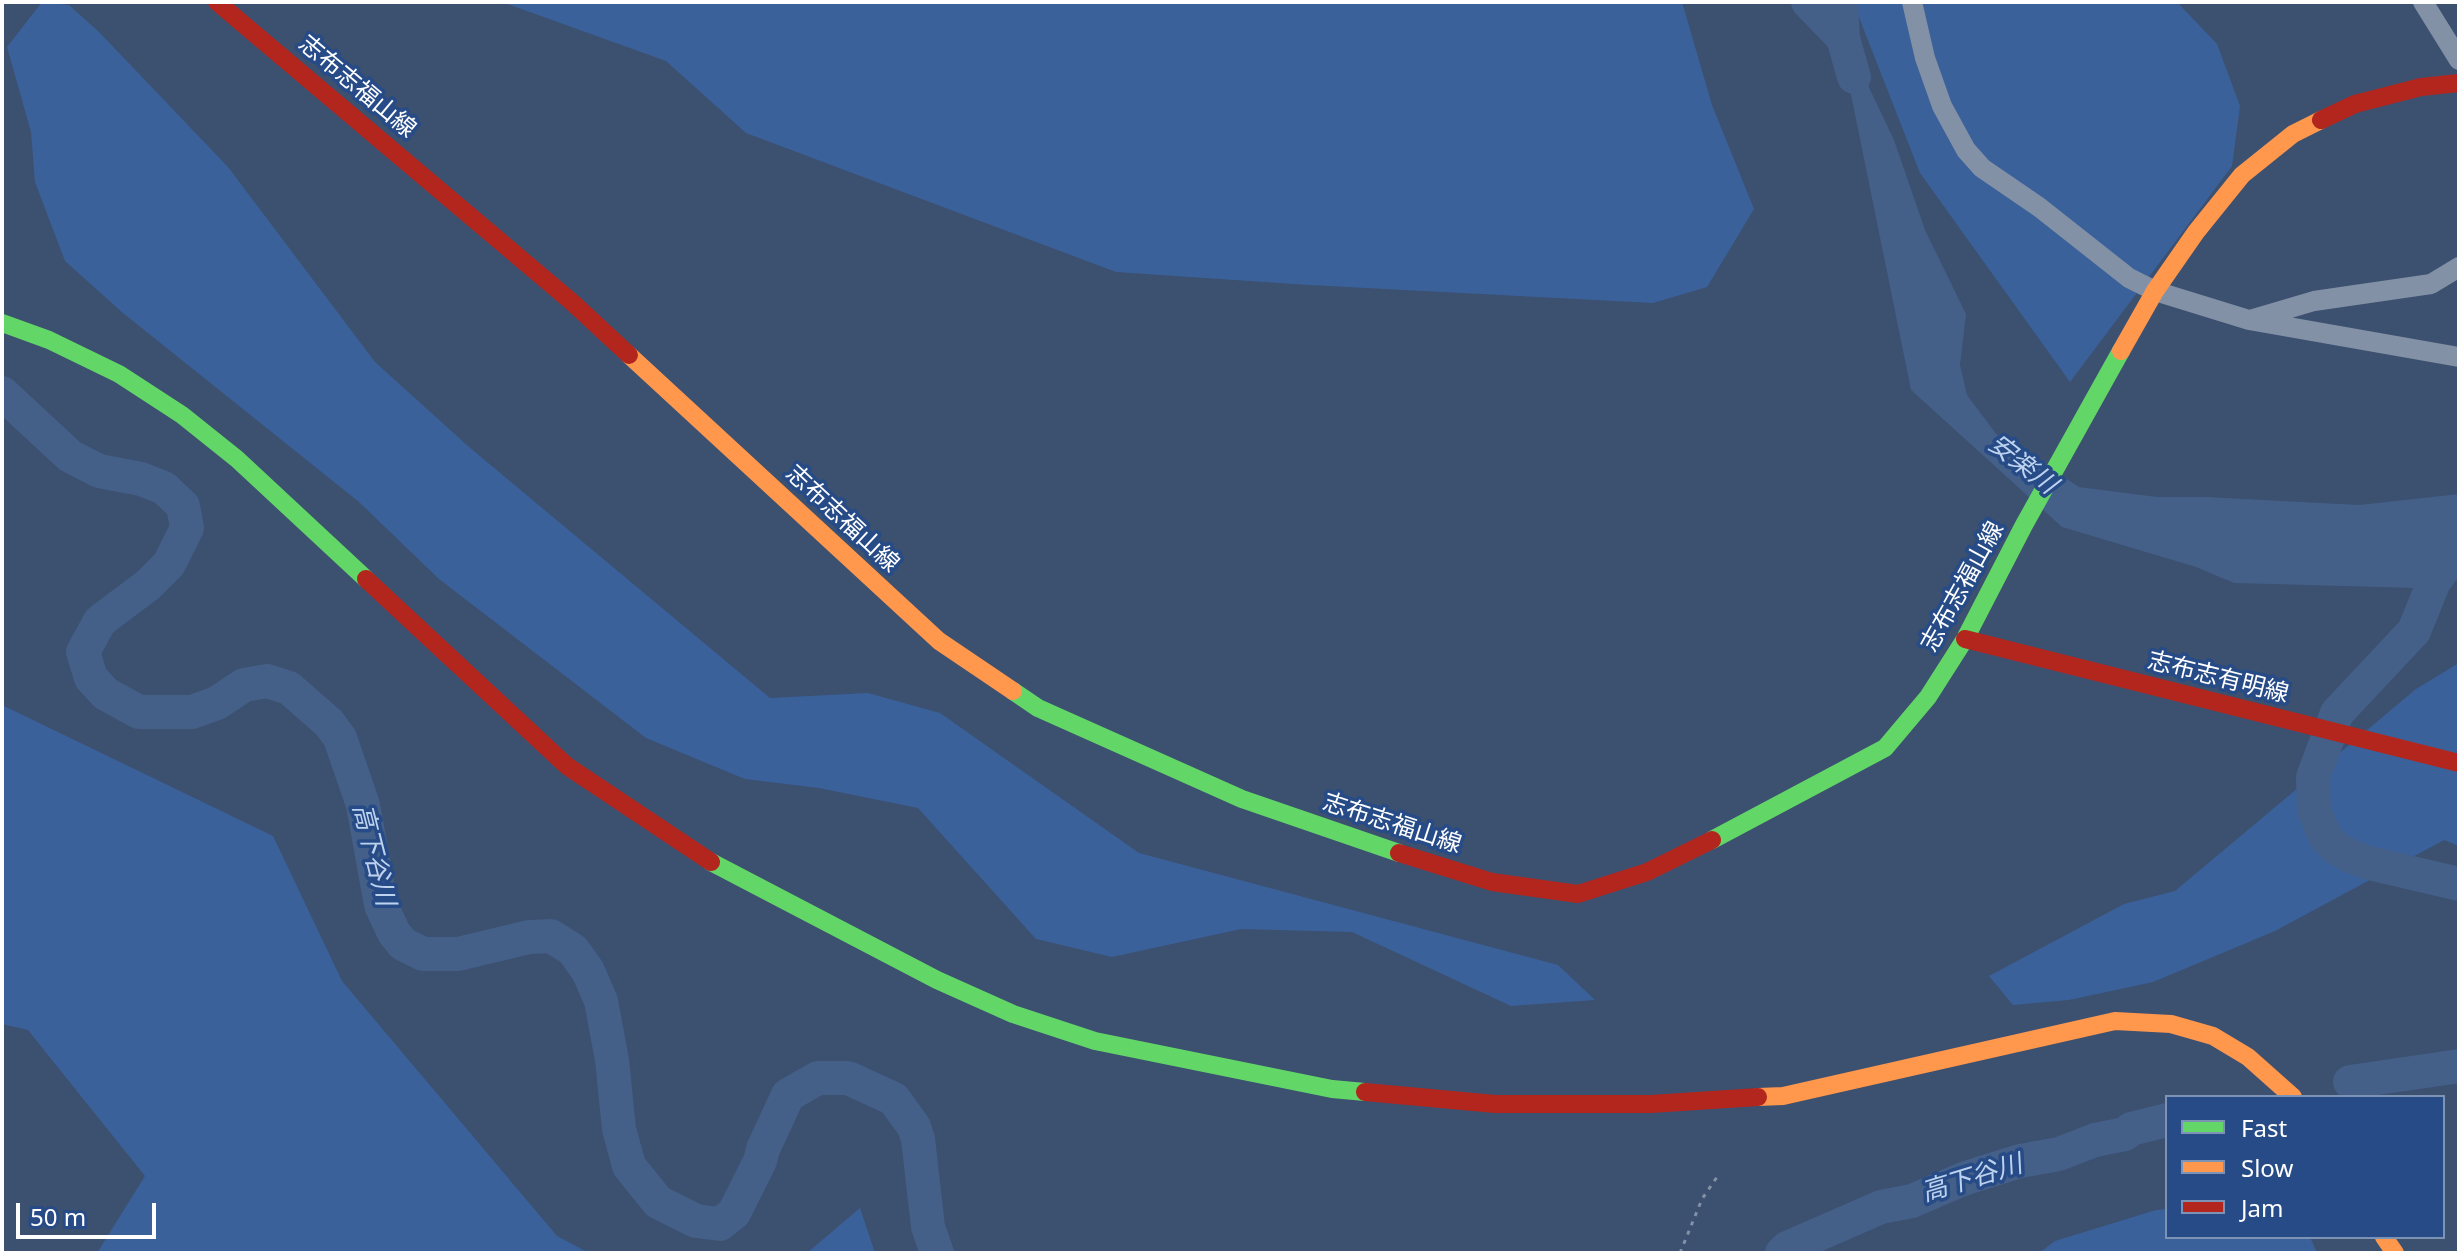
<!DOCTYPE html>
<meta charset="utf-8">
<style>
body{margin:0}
#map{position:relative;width:2461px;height:1255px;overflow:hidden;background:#3c5070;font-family:"Noto Sans",sans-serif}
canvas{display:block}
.frame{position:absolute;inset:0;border:4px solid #fff;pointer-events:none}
.legend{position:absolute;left:2165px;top:1095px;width:280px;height:144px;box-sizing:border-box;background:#264b86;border:2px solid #7d93b6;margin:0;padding:10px 14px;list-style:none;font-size:24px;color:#fff}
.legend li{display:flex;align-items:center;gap:16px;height:40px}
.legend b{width:40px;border:2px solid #7d93b6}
.scale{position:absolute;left:16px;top:1203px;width:140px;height:36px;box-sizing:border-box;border:4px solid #fff;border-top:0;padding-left:10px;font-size:24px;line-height:28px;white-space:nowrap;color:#fff;-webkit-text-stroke:6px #264b86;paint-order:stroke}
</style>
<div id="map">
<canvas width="2461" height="1255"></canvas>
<div class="frame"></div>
<ul class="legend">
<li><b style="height:10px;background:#63d668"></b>Fast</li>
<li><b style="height:10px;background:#ff974d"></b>Slow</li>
<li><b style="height:10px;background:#b3261e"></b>Jam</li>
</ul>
<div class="scale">50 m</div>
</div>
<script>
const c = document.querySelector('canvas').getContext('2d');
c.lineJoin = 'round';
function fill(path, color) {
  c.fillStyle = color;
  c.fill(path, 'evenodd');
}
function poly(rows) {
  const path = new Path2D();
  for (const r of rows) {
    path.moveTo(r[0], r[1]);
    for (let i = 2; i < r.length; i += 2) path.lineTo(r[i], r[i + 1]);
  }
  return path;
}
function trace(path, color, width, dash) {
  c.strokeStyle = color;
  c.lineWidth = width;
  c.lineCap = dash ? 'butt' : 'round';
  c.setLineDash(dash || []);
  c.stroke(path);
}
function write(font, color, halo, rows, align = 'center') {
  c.font = font + ' "Noto Sans","Noto Sans JP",sans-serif';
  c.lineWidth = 7;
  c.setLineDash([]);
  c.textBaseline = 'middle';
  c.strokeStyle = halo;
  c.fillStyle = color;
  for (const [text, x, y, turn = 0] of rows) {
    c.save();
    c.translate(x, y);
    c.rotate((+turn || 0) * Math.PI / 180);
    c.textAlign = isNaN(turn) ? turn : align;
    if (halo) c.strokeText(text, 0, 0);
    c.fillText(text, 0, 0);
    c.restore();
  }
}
const green = poly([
 [42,2,69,5,99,32,228,167,375,362,469,447,770,698,868,693,940,713,1139,853,1558,965,1595,1000,1511,1006,1352,932,1241,929,1112,957,1036,939,918,808,819,788,745,779,646,738,439,579,359,502,123,313,65,261,35,182,31,132,7,47],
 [502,2,1682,2,1712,105,1754,209,1707,287,1653,303,1309,285,1116,272,746,133,666,61],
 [1853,2,2177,2,2217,44,2240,106,2232,166,2070,382,1920,173],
 [2459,663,2459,846,2444,840,2275,931,2153,982,2069,1000,2013,1005,1989,976,2124,904,2175,891,2416,689],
 [2,705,273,836,342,981,557,1236,589,1253,97,1253,145,1176,28,1030,2,1024],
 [860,1208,875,1253,807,1253],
 [2167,1209,2167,1237,2310,1237,2317,1253,2039,1253,2055,1241,2156,1210]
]);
const water = poly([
 [1835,16,1894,140,1925,230,1966,314,1960,365,1967,395,1997,435,2079,487,2157,497,2207,497,2359,505,2459,494,2459,576,2450,589,2234,583,2196,567,2062,527,1911,390]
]);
const river = poly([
 [1808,2,1843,38],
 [1841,2,1843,38,1854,77],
 [2,393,70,456,99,471,141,479,164,488,183,506,187,528,169,564,148,585,100,621,83,652,91,678,106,694,139,712,192,712,217,703,244,685,267,681,289,688,329,723,340,738,363,805,381,905,394,933,403,944,423,954,458,954,529,937,551,936,573,950,588,971,601,1001,612,1060,619,1129,629,1166,658,1202,696,1221,720,1224,734,1213,760,1161,763,1149,788,1095,818,1078,848,1078,894,1099,914,1127,918,1139,928,1227,937,1253],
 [2448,547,2414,631,2337,713,2313,777,2314,810,2326,838,2336,848,2350,856,2369,863,2459,884],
 [2350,1082,2459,1066],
 [1782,1253,1787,1248,1881,1207,1912,1201,1963,1179,2020,1161,2059,1154,2095,1140,2125,1134,2131,1129,2167,1120]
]);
const path = poly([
 [1680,1253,1702,1199,1719,1174]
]);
const street = poly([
 [1912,2,1925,58,1942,106,1966,150,1982,168,2039,207,2129,278,2155,291,2249,320,2459,357],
 [2423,2,2459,60],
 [2253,319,2314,301,2431,284,2459,267]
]);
const fast = poly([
 [2,323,49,340,119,374,182,415,237,459,366,579],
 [1013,691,1038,708,1242,799,1399,853],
 [1712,840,1885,748,1928,697,1965,639,2024,525,2121,351],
 [711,862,937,980,1013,1014,1095,1041,1332,1089,1365,1092]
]);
const slow = poly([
 [2121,351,2155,291,2196,232,2242,175,2293,134,2321,120],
 [629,355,939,641,1013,691],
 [1758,1097,1783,1096,2115,1021,2171,1024,2213,1036,2248,1057,2293,1097],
 [2384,1237,2395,1253]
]);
const jam = poly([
 [217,2,573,303,629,355],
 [2321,120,2355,104,2421,87,2459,83],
 [366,579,567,766,711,862],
 [1965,639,2459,763],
 [1399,853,1492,882,1578,894,1647,872,1712,840],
 [1365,1092,1495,1104,1651,1104,1758,1097]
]);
const streetNames = [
 ["志布志福山線",357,87,40],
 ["志布志福山線",842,519,43],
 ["志布志福山線",1963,587,-61],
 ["志布志有明線",2218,678,14],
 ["志布志福山線",1392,824,18]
];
const waterNames = [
 ["安楽川",2022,465,38],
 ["高下谷川",373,855,76],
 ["高下谷川",1972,1179,-17]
];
fill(green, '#3b619b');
fill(water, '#445f88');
trace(river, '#445f88', 34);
trace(path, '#8391a6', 3, [4, 6]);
trace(street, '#8391a6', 20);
trace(fast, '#63d668', 18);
trace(slow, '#ff974d', 18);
trace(jam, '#b3261e', 18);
write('24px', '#fff', '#264b86', streetNames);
write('italic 26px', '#bdd2ef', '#264b86', waterNames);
</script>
